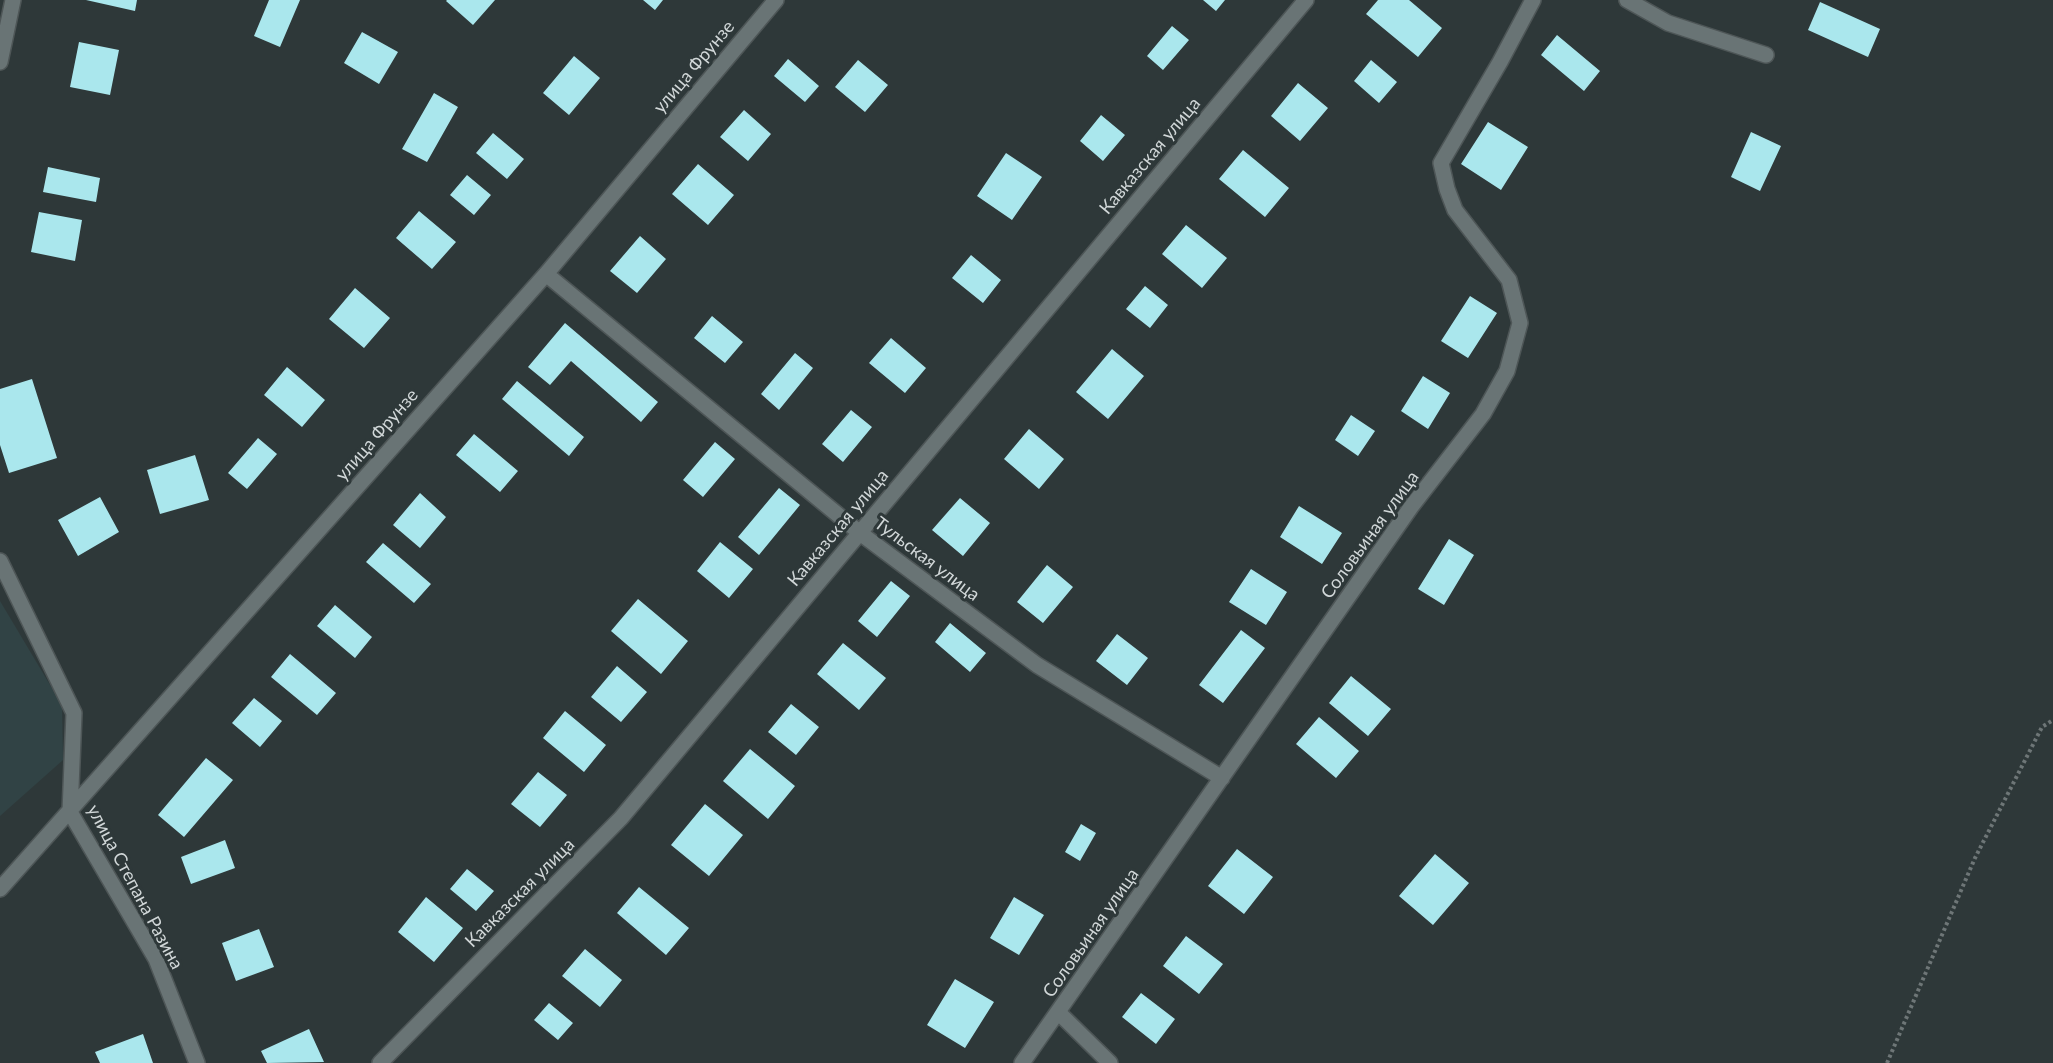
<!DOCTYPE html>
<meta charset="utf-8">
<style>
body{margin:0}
canvas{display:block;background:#2e3839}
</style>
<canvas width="2053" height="1063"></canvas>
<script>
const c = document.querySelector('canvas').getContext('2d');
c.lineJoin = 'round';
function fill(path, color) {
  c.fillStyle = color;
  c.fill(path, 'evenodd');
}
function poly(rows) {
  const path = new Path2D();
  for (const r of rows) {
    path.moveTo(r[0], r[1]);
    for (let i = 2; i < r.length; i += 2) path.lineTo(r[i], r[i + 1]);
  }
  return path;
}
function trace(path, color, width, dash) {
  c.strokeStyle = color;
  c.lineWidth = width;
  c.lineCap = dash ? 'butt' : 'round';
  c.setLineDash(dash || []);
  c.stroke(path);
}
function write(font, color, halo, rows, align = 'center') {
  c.font = font + ' Lato,sans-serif';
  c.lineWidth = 6;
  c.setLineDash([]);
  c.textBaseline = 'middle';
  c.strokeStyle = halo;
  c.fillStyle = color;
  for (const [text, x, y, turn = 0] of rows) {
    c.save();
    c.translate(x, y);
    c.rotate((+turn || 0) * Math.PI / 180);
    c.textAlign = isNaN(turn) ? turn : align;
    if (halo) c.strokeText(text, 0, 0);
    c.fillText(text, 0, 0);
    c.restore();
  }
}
const built = poly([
 [0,601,62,705,63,760,0,816]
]);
const building = poly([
 [86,0,137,0,135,11],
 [269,0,300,0,280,47,254,36],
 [447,0,495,0,473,25,446,1],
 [643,0,663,0,655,10],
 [1203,0,1225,0,1216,11],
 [1378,0,1409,0,1442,28,1418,57,1366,14],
 [1820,2,1880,29,1868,57,1808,30],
 [1172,26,1189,40,1163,70,1147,56],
 [362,32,398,52,379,84,344,63],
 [1557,35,1600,71,1584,91,1541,55],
 [79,42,119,50,110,95,70,87],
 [574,56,600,78,569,115,543,93],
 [788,59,819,86,805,102,774,76],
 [858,60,888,85,865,112,835,87],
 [1371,60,1397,82,1379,103,1354,81],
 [1298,83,1328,108,1300,141,1271,116],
 [434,93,458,107,427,162,402,149],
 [744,110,771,134,748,161,720,137],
 [1101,115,1125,135,1103,161,1080,141],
 [1488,122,1528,147,1501,190,1461,164],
 [1751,132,1781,146,1760,191,1731,177],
 [493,133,524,159,507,179,476,153],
 [1243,150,1289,188,1265,217,1219,179],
 [1006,153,1042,177,1012,220,977,196],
 [698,164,734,195,708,225,672,194],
 [48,167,100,178,96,202,43,192],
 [467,175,491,195,474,215,450,195],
 [419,211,456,242,432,269,396,238],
 [39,212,82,220,75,261,31,252],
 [1186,225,1227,258,1202,288,1162,254],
 [640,236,666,259,637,293,610,271],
 [971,255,1001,280,983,303,952,278],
 [1145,286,1168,305,1150,328,1126,309],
 [355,288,390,318,364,348,329,319],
 [1470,296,1497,313,1468,358,1441,341],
 [712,316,743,342,725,363,694,338],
 [565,323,658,402,641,422,571,361,550,385,528,367],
 [891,338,926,368,905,393,869,363],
 [1112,349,1144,376,1108,419,1076,392],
 [795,353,813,368,779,410,761,394],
 [287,367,325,400,302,427,264,395],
 [1423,376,1450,393,1428,429,1401,411],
 [32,379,57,458,9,473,0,445,0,389],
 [517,381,584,437,569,456,502,399],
 [851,410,872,427,843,462,822,444],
 [1351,415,1375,431,1358,456,1335,440],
 [1029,429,1064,459,1039,489,1004,459],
 [474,434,518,471,500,492,456,455],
 [258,438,277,454,247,489,228,473],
 [715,442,735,459,703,497,683,480],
 [195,455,209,500,160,514,147,470],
 [779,488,800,505,759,555,738,537],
 [420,493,446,517,420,548,393,525],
 [100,497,119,532,78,556,58,520],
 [960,498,990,523,963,556,932,530],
 [1299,506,1342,533,1322,564,1280,537],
 [1449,539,1474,555,1444,605,1418,589],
 [720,542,753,569,729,598,697,571],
 [383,543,431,584,414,603,366,562],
 [1047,565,1073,587,1043,623,1017,602],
 [1251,569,1287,592,1266,625,1229,602],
 [891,581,910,596,877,637,858,621],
 [638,599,688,641,661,674,611,631],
 [335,605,372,637,355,658,317,626],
 [950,623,986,653,970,672,935,642],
 [1241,630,1265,648,1223,703,1199,685],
 [1117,634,1148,658,1127,685,1096,661],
 [843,643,886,678,859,710,817,674],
 [290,654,336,693,317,715,271,677],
 [617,666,647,692,621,722,591,697],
 [1351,676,1391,709,1368,736,1329,703],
 [254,698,282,721,260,747,232,723],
 [791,704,819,727,796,755,768,732],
 [565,711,606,745,584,772,543,738],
 [1319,717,1359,751,1336,778,1296,744],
 [750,749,795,786,768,819,723,781],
 [206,758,233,780,184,837,158,815],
 [538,772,567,795,540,827,511,804],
 [705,804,743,835,709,876,671,845],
 [1081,824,1096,833,1080,861,1065,852],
 [225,840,235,868,191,884,181,857],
 [1237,849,1273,877,1244,914,1208,886],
 [1435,854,1469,883,1433,925,1399,896],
 [467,869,494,891,476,911,450,889],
 [639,887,689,928,666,955,617,913],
 [426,897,463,928,434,962,398,932],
 [1014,897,1044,915,1019,955,990,938],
 [259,929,274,967,236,981,222,943],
 [1186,936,1223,964,1199,994,1163,966],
 [585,949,622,980,600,1007,562,976],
 [955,979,994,1002,965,1048,927,1025],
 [1141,993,1175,1019,1156,1044,1122,1017],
 [549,1003,573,1023,558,1040,534,1020],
 [309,1029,324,1062,267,1063,261,1051],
 [143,1034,153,1063,100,1063,95,1052]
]);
const path = poly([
 [1887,1063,1975,858,2042,727,2053,720]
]);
const minor = poly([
 [1627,0,1668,23,1766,55],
 [0,62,13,0],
 [546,274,860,533,1037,665,1222,778],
 [0,561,74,713,70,812,156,959,197,1063],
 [0,889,546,274,776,0],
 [1059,1013,1110,1063],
 [380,1063,621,818,1306,0],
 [1022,1063,1411,507,1483,414,1507,371,1520,323,1509,280,1455,210,1447,189,1441,163,1500,62,1533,0]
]);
const streetNames = [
 ["улица Фрунзе",694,67,-50],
 ["Кавказская улица",1150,156,-50],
 ["улица Фрунзе",377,435,-49],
 ["Кавказская улица",838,528,-50],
 ["Соловьиная улица",1370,535,-54],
 ["Тульская улица",927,559,37],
 ["улица Степана Разина",135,887,62],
 ["Кавказская улица",520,893,-45],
 ["Соловьиная улица",1091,933,-55]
];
fill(built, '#314345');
fill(building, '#aae7ed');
trace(minor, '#4e5657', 18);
trace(path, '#6e7677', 4, [3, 3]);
trace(minor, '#697475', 15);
write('18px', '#d1d7d8', '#2e3839', streetNames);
</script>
